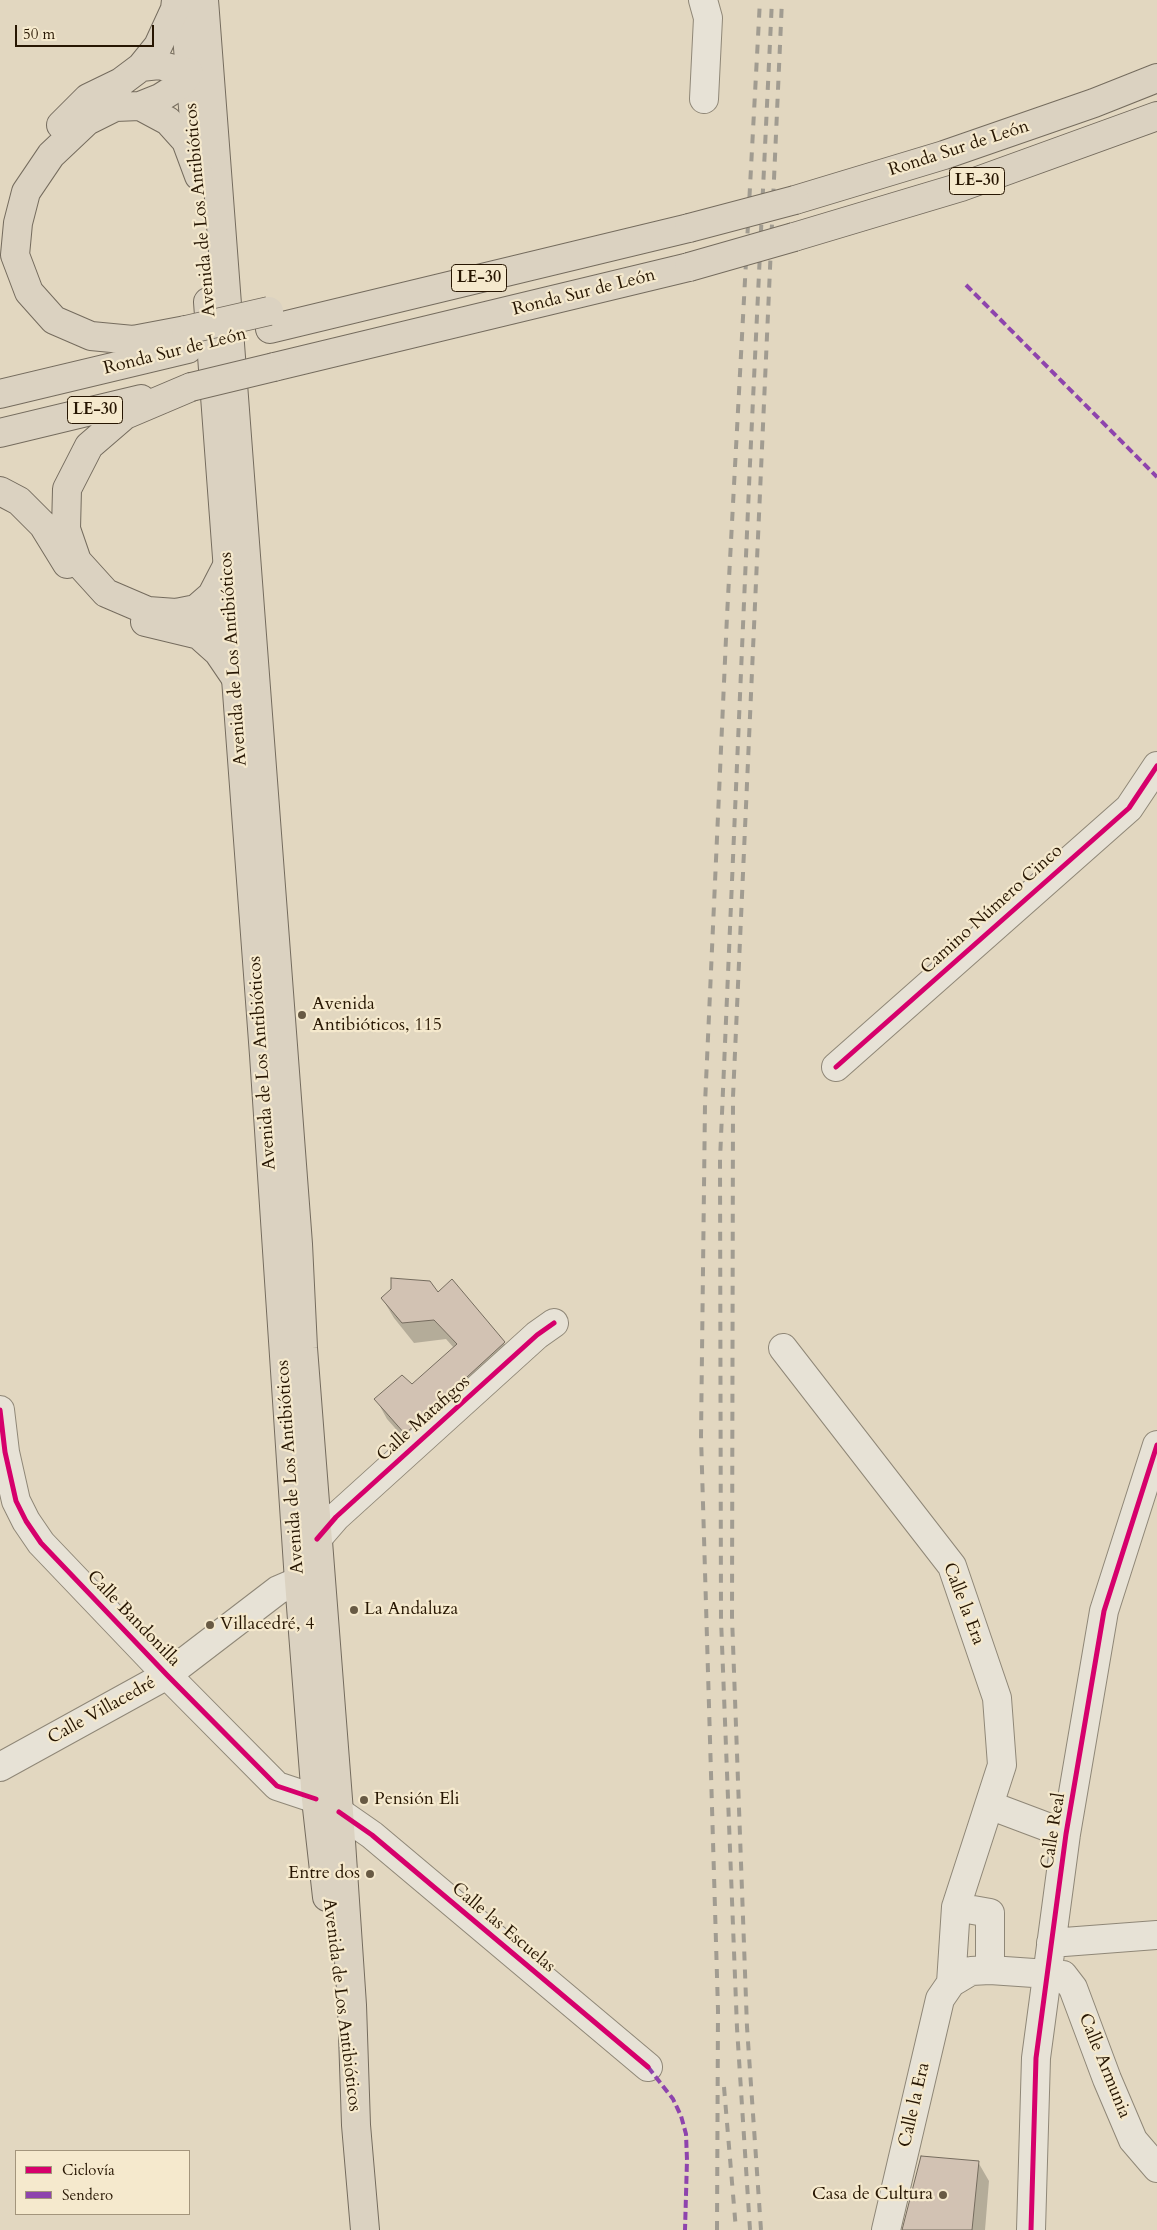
<!DOCTYPE html>
<meta charset="utf-8">
<style>
body{margin:0}
#map{position:relative;width:1157px;height:2230px;overflow:hidden;background:#e2d7c0;font-family:Cardo,serif}
canvas{display:block}
.legend{position:absolute;left:15px;top:2150px;width:175px;height:65px;box-sizing:border-box;background:#f5e9cd;border:1px solid #a3957c;margin:0;padding:6px 9px;list-style:none;font-size:15px;color:#271602}
.legend li{display:flex;align-items:center;gap:10px;height:25px}
.legend b{width:25px;border:1px solid #a3957c}
.scale{position:absolute;left:15px;top:25px;width:139px;height:22px;box-sizing:border-box;border:2px solid #271602;border-top:0;padding-left:6px;font-size:15px;line-height:18px;white-space:nowrap;color:#271602;-webkit-text-stroke:4px #f5e9cd;paint-order:stroke}
</style>
<div id="map">
<canvas width="1157" height="2230"></canvas>
<ul class="legend">
<li><b style="height:6px;background:#d6006c"></b>Ciclovía</li>
<li><b style="height:6px;background:#8e44ad"></b>Sendero</li>
</ul>
<div class="scale">50 m</div>
</div>
<script>
const c = document.querySelector('canvas').getContext('2d');
c.lineJoin = 'round';
function fill(path, color) {
  c.fillStyle = color;
  c.fill(path, 'evenodd');
}
function poly(rows) {
  const path = new Path2D();
  for (const r of rows) {
    path.moveTo(r[0], r[1]);
    for (let i = 2; i < r.length; i += 2) path.lineTo(r[i], r[i + 1]);
  }
  return path;
}
function trace(path, color, width, dash) {
  c.strokeStyle = color;
  c.lineWidth = width;
  c.lineCap = dash ? 'butt' : 'round';
  c.setLineDash(dash || []);
  c.stroke(path);
}
function write(font, color, halo, rows, align = 'center') {
  c.font = font + ' Cardo,serif';
  c.lineWidth = 4.5;
  c.setLineDash([]);
  c.textBaseline = 'middle';
  c.strokeStyle = halo;
  c.fillStyle = color;
  for (const [text, x, y, turn = 0] of rows) {
    c.save();
    c.translate(x, y);
    c.rotate((+turn || 0) * Math.PI / 180);
    c.textAlign = isNaN(turn) ? turn : align;
    if (halo) c.strokeText(text, 0, 0);
    c.fillText(text, 0, 0);
    c.restore();
  }
}
const shadow = poly([
 [452,1281,504,1343,516,1363,417,1453,387,1419,376,1399,412,1386,454,1348,446,1339,414,1343,394,1318,382,1298,437,1294],
 [978,2162,989,2181,985,2230,902,2230]
]);
const building = poly([
 [391,1278,430,1281,438,1292,452,1279,505,1342,405,1434,374,1399,402,1375,412,1384,457,1344,434,1320,402,1323,381,1298,391,1289,391,1278],
 [921,2156,979,2161,972,2230,902,2230,921,2156]
]);
const minor = poly([
 [703,0,708,18,704,99],
 [836,1067,1129,808,1157,766],
 [783,1348,952,1566,997,1698,1002,1765,956,1907,951,1983],
 [0,1410,5,1452,16,1501,26,1521,41,1543,167,1675,277,1786,316,1799],
 [317,1539,336,1517,537,1335,554,1323],
 [0,1767,167,1675,278,1590,299,1581],
 [989,1805,1066,1834],
 [339,1812,372,1835,648,2067],
 [956,1907,990,1913,990,1970],
 [1051,1943,1157,1935],
 [886,2230,940,1999,951,1983,971,1971,990,1970,1063,1975,1073,1988,1107,2079,1133,2140,1157,2168],
 [1031,2230,1036,2058,1066,1834,1104,1611,1157,1445]
]);
const major = poly([
 [184,0,198,167],
 [204,0,298,1244,303,1348,339,1812,352,2005,356,2125,365,2230],
 [208,302,264,1055,299,1581,316,1799,327,1897]
]);
const highway = poly([
 [140,106,160,98,179,86,189,73,159,65,141,67],
 [61,125,88,98,121,82,141,67,158,46,175,9,176,0],
 [795,200,944,155,1094,103,1157,78],
 [794,237,961,187,1157,116],
 [270,329,689,228],
 [186,330,133,340,91,336,54,320,29,292,15,255,18,223,26,192,51,155,87,121,115,107,140,106,168,121,186,141,199,176],
 [274,367,689,267],
 [191,387,125,415,89,446,67,489,66,529,77,561,106,593,148,611,176,613,196,609,212,595,227,566],
 [0,394,188,349],
 [0,433,141,399],
 [0,491,19,501,43,525,67,564],
 [196,609,213,612,232,624,212,634,199,635],
 [145,622,199,635,218,652,235,677]
]);
const rail = poly([
 [724,2087,736,2230],
 [717,2230,718,2010,701,1436,705,1104,727,616,760,0],
 [750,2230,737,2028,721,1619,720,1160,750,463,772,0],
 [761,2230,747,2027,732,1617,733,1097,782,0]
]);
const highwayBridge = poly([
 [689,228,795,200],
 [689,267,794,237],
 [186,330,269,311],
 [191,387,274,367]
]);
const quiet = poly([
 [966,285,1157,477],
 [648,2067,673,2099,681,2116,686,2134,687,2160,685,2230]
]);
const cycleway = poly([
 [836,1067,1129,808,1157,766],
 [0,1410,5,1452,16,1501,26,1521,41,1543,167,1675,277,1786,316,1799],
 [317,1539,336,1517,537,1335,554,1323],
 [339,1812,372,1835,648,2067],
 [1031,2230,1036,2058,1066,1834,1104,1611,1157,1445]
]);
const markers = [
 [302,1015,5,"#685a44"],
 [354,1610,5,"#685a44"],
 [210,1625,5,"#685a44"],
 [364,1800,5,"#685a44"],
 [370,1874,5,"#685a44"],
 [943,2195,5,"#685a44"]
];
const shields = [
 [977,181,55],
 [479,278,55],
 [95,410,55]
];
const shieldNames = [
 ["LE-30",977,181],
 ["LE-30",479,278],
 ["LE-30",95,410]
];
const streetNames = [
 ["Ronda Sur de León",959,149,-18],
 ["Avenida de Los Antibióticos",201,210,-95],
 ["Ronda Sur de León",584,293,-14],
 ["Ronda Sur de León",175,352,-14],
 ["Avenida de Los Antibióticos",234,659,-94],
 ["Camino Número Cinco",992,910,-42],
 ["Avenida de Los Antibióticos",263,1063,-94],
 ["Calle Matafigos",424,1419,-42],
 ["Avenida de Los Antibióticos",291,1467,-94],
 ["Calle la Era",963,1604,69],
 ["Calle Bandonilla",133,1619,46],
 ["Calle Villacedré",102,1711,-29],
 ["Calle Real",1054,1831,-81],
 ["Calle las Escuelas",503,1928,40],
 ["Avenida de Los Antibióticos",341,2005,83],
 ["Calle Armunia",1104,2066,68],
 ["Calle la Era",915,2105,-77]
];
const poiNames = [
 ["Avenida",312,1005],
 ["Antibióticos, 115",312,1026],
 ["La Andaluza",364,1610],
 ["Villacedré, 4",220,1625],
 ["Pensión Eli",374,1800],
 ["Entre dos",360,1874,"right"],
 ["Casa de Cultura",933,2195,"right"]
];
fill(shadow, '#0003');
fill(building, '#d2c2b3');
trace(building, '#756c5e', 1);
trace(minor, '#8f8777', 30);
trace(major, '#756c5e', 30);
trace(highway, '#756c5e', 30);
trace(minor, '#e7e2d6', 28);
trace(major, '#dbd2c1', 28);
trace(highway, '#dbd2c1', 28);
trace(rail, '#a19c91', 4, [9, 9]);
trace(highwayBridge, '#756c5e', 30, []);
trace(highwayBridge, '#dbd2c1', 28);
trace(quiet, '#8e44ad', 4, [8, 4]);
trace(cycleway, '#d6006c', 5);
for (const [x, y, r, color] of markers) {
  const dot = new Path2D();
  dot.arc(x, y, r, 0, 2 * Math.PI);
  c.fillStyle = color;
  c.fill(dot);
  trace(dot, '#f5e9cd', 2);
}
for (const [x, y, w] of shields) {
  const box = new Path2D();
  box.roundRect(x - w / 2, y - 13.5, w, 27, 4);
  c.fillStyle = '#f5e9cd';
  c.fill(box);
  trace(box, '#271602', 1);
}
write('bold 16px', '#271602', null, shieldNames);
write('18px', '#271602', '#f5e9cd', streetNames);
write('18px', '#271602', '#f5e9cd', poiNames, 'left');
</script>
